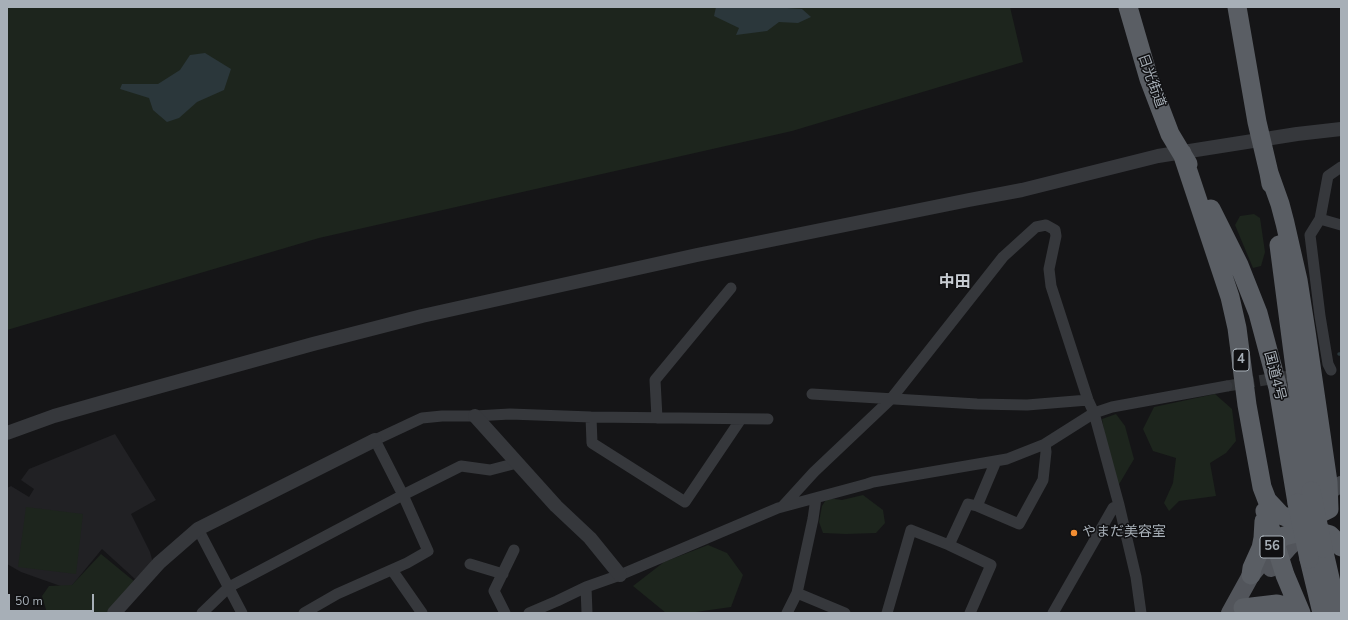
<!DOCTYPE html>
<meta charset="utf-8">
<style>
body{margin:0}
#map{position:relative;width:1348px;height:620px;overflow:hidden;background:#151517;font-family:"Nunito Sans",sans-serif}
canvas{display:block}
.frame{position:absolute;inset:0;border:8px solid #a7afb7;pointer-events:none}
.scale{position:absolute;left:8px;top:594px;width:86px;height:18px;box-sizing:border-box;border:2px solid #a7afb7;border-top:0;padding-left:5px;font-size:12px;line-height:14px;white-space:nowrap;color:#a7afb7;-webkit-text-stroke:3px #101012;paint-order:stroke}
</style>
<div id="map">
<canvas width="1348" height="620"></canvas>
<div class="frame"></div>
<div class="scale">50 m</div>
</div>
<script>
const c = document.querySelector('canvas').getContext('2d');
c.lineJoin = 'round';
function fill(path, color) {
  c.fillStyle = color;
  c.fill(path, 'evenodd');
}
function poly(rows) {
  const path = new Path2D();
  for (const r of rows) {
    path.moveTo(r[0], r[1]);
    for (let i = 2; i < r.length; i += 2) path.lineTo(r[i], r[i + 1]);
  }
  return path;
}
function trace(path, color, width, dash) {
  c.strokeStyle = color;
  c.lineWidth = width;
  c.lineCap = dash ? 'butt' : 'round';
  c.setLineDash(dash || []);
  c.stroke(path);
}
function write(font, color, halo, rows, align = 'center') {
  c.font = font + ' "Nunito Sans","Noto Sans JP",sans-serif';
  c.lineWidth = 3;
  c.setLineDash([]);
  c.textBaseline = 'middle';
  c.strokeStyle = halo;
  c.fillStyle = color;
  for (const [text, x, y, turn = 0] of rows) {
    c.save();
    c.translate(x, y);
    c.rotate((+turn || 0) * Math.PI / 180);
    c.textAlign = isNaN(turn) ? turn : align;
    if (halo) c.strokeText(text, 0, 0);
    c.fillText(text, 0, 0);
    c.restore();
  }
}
const built = poly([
 [115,434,156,500,131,514,150,552,153,563,135,579,102,549,69,589,21,572,7,564,7,488,11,486,29,497,34,489,21,480,29,469]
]);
const green = poly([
 [7,7,1010,7,1023,62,792,131,319,238,7,330],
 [1254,214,1260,218,1265,252,1261,266,1253,268,1235,225,1240,216],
 [1215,394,1232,409,1236,441,1226,453,1210,463,1216,496,1179,501,1169,511,1164,503,1173,483,1176,458,1153,451,1143,429,1154,407],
 [1116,414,1125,426,1134,459,1118,486,1108,454,1102,419],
 [863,495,883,510,885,523,876,533,846,534,823,533,819,522,822,506,827,498,842,500],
 [26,507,83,514,76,574,18,567],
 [708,545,727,553,743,575,731,607,689,613,666,613,633,586,664,562],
 [101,554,135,582,108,613,47,613,42,596,49,586,72,585]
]);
const water = poly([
 [716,7,772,7,802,9,811,17,798,23,779,22,767,31,736,35,739,28,714,16],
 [205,53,231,69,224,90,197,102,179,118,167,122,153,110,149,98,120,89,122,84,158,84,180,70,190,55]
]);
const stream = poly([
 [1339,354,1341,354]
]);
const minorTunnel = poly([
 [1227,386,1301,374]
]);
const minor = poly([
 [1320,219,1341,225],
 [1331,370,1328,364,1320,316,1310,235,1320,219,1328,176,1341,167],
 [812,394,977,404,1027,405,1088,400],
 [591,417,592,443,685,502,741,419],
 [657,418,655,380,731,288],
 [996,461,977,506,1019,524,1043,480,1046,452,1045,444],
 [783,506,814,472,891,399,1003,257,1036,227,1046,225,1055,230,1056,236,1049,269,1051,286,1088,400,1094,413,1119,505,1136,577,1141,613],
 [198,529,242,613],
 [949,545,968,504,977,506],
 [470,564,503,574],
 [392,570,422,613],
 [586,587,587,613],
 [797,593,845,613],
 [202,613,229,587,403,495,461,466,490,470,517,463],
 [304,613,337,594,407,563,428,551,403,495,375,440,422,418,442,416,475,416,510,414,591,417,768,419],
 [505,613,494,591,514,550],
 [529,613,557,601,586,587,620,575,778,508,867,484,873,482,1007,459,1045,444,1094,413,1112,407,1227,386],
 [787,613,797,593,813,519,816,498],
 [887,613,911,530,949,545,991,565,970,613],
 [1053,613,1113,508,1119,505]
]);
const tertiary = poly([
 [475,416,556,506,590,538,620,575],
 [7,433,54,416,107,401,313,344,422,316,697,255,969,200,1022,190,1158,156,1297,134,1341,129],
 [114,613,159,563,198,529,375,440]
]);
const secondary = poly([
 [1328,493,1341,484]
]);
const primary = poly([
 [1271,568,1289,547,1310,527],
 [1230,613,1251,575,1261,563]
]);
const trunk = poly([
 [1128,7,1149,79,1170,134,1188,164],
 [1237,7,1257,122,1269,173,1271,184],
 [1182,153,1230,297,1237,328,1247,405,1262,487,1267,500,1281,515,1293,520,1307,520,1329,509,1328,482,1306,331,1298,280,1285,223,1280,204,1269,173],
 [1211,209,1239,265,1258,313,1278,388,1297,503],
 [1279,245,1311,491],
 [1265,511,1285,575,1301,613],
 [1274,543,1284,536,1306,531,1316,531,1330,535,1336,541,1341,547],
 [1323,548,1338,613],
 [1309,559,1322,613],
 [1251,575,1252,568,1261,548,1263,538,1264,521],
 [1243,608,1277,604,1285,606,1296,613]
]);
const trunkBridge = poly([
 [1311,491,1323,548],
 [1297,503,1309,559]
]);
const markers = [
 [1074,533,4,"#f28d32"]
];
const shields = [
 [1241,360,16],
 [1272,547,24]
];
const shieldNames = [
 ["4",1241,360],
 ["56",1272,547]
];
const streetNames = [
 ["日光街道",1151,81,70],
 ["国道4号",1274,376,76]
];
const poiNames = [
 ["やまだ美容室",1082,533]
];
const quarterNames = [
 ["中田",955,283]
];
fill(built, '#212124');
fill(green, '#1d251d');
fill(water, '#2b373b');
trace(stream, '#2b373b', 3.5);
trace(minorTunnel, '#323437', 11, [11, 5.5]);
trace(minor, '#36383c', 11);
trace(tertiary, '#36383c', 14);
trace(secondary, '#44474c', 16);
trace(primary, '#52555b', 18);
trace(trunk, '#5a5e64', 19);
trace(trunkBridge, '#5a5e64', 19);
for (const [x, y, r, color] of markers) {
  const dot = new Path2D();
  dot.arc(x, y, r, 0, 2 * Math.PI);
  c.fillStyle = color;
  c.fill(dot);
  trace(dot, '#101012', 1.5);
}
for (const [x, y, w] of shields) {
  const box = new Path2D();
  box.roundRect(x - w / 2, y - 11, w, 22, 3);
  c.fillStyle = '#101012';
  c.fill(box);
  trace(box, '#a7afb7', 1);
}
write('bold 13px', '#a7afb7', null, shieldNames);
write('14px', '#a7afb7', '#101012', streetNames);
write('14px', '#a7afb7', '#101012', poiNames, 'left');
write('bold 16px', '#c8cdd3', '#101012', quarterNames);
</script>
